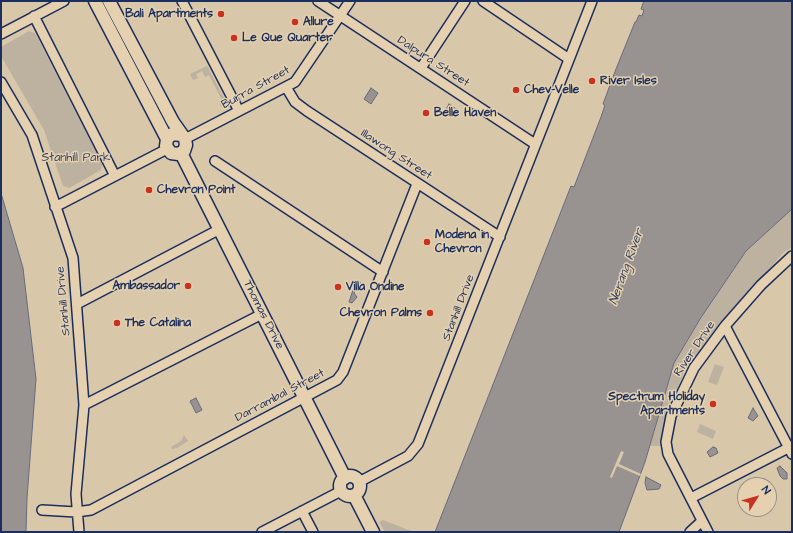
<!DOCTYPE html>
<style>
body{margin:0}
#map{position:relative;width:793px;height:533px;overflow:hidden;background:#d9c7aa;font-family:"Architects Daughter",sans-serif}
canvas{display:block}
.frame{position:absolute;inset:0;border:2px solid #1b2f5e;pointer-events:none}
.north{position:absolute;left:737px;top:477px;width:40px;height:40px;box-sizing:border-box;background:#e5d1af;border:1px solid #94908f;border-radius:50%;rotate:53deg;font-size:11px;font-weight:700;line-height:16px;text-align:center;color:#1b2f5e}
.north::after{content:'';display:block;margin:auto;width:14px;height:18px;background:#c8321e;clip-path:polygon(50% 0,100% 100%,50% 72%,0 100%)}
</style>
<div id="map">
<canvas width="793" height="533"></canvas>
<div class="frame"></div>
<div class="north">N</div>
</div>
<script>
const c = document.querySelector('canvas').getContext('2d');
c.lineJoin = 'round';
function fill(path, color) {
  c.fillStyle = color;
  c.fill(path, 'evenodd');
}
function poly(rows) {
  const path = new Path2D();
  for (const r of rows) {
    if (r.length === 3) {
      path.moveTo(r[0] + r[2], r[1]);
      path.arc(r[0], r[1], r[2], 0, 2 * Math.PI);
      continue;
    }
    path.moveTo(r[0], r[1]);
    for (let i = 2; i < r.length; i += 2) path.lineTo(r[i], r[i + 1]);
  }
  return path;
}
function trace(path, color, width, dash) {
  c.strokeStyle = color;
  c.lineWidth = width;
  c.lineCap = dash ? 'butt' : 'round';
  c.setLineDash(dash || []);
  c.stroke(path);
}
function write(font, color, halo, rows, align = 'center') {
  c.font = font + ' "Architects Daughter",sans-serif';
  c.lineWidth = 3;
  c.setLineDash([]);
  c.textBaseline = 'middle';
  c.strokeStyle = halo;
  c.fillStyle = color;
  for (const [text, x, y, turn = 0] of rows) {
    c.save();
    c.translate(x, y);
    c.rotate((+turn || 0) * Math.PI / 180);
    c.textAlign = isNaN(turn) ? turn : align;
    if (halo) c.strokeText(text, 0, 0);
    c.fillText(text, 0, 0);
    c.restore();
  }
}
const green = poly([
 [29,31,35,33,102,164,101,170,69,188,63,186,44,130,1,56,1,47],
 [207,66,225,100,221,107,219,102,222,100,209,75,205,77,202,71,196,74,198,78,193,80,190,74],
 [792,209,792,247,784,252,711,336,684,372,667,414,661,446,650,446,674,363,700,319,746,251],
 [715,364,724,367,717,385,708,382],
 [700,424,716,431,713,439,697,432],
 [184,435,188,441,177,448,172,449,171,447,181,441],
 [383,520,414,532,385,532,379,522]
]);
const water = poly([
 [644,1,792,1,792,209,746,251,700,319,674,363,645,462,619,532,435,532,571,186,574,187,601,117,605,105,603,104,616,69,635,22,636,22,639,15,642,16,644,10,641,9,644,1],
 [371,88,378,93,371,104,364,99,371,88],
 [449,104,459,111,456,116,446,109,449,104],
 [1,193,23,268,36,379,27,498,26,532,1,532,1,193],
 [356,281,361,283,354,293,357,297,352,303,349,302,356,281],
 [196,398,202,410,196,413,190,401,196,398],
 [753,408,758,416,753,421,748,418,753,408],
 [713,447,716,448,718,453,710,457,707,452,713,447],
 [780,466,787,473,787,479,783,479,780,476,777,468,780,466],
 [646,477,661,485,659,489,647,490,645,483,646,477]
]);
const pier = poly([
 [621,451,624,452,619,464,641,474,640,476,617,466,612,478,610,477]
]);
const minor = poly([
 [182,1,239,111],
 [318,1,535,144],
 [483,1,569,59],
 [34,16,115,176],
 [1,34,64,1],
 [421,68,465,1],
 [1,82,32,135,73,258,84,405,76,494,79,532],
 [286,87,295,102,307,111,500,237],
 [185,139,295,82,350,1],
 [215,161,383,272],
 [55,207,167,149],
 [77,304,220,229],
 [725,326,792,454],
 [84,405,262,314],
 [359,482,408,456,418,444,592,1],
 [691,498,792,446],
 [42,510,76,512,91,510,337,380,343,372,417,184],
 [302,511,313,532],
 [262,532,341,491],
 [690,532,702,521],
 [708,532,668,454,666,442,671,416,694,368,725,326,761,285,792,256]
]);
const secondary = poly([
 [95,1,167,139],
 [109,1,173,122,185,139,186,145,184,151,178,154,171,153,166,146,167,139,172,134,181,135],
 [181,153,345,478],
 [350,486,10],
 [354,495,373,532]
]);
const markers = [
 [221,14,4,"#c8321e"],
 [295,22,4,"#c8321e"],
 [234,38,4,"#c8321e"],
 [592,81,4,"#c8321e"],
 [516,90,4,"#c8321e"],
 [426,113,4,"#c8321e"],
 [149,190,4,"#c8321e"],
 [427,242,4,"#c8321e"],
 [188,286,4,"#c8321e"],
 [338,287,4,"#c8321e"],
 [430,313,4,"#c8321e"],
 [117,323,4,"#c8321e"],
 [713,404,4,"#c8321e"]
];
const poiNames = [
 ["Bali Apartments",213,14,"right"],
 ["Allure",303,22],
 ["Le Que Quarter",242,38],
 ["River Isles",600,81],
 ["Chev-Velle",524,90],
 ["Belle Haven",434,113],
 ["Chevron Point",157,190],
 ["Modena in",435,235],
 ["Chevron",435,249],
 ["Ambassador",180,286,"right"],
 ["Villa Ondine",346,287],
 ["Chevron Palms",422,313,"right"],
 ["The Catalina",125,323],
 ["Spectrum Holiday",705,397,"right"],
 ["Apartments",705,411,"right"]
];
const streetNames = [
 ["Dalpura Street",433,62,33],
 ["Burra Street",256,88,-29],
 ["Illawong Street",396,155,33],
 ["Stanhill Drive",64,301,-95],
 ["Stanhill Drive",459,308,-69],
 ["Thomas Drive",263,315,63],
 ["River Drive",695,349,-56],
 ["Darrambal Street",280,396,-28]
];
const parkNames = [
 ["Stanhill Park",76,158]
];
const waterNames = [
 ["Nerang River",627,267,-70]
];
fill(green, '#bdb19f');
fill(water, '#989391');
trace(water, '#666b7d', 1);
fill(pier, '#d9c7aa');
trace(minor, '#1b2f5e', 12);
trace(secondary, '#1b2f5e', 15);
trace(minor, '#e5d1af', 9);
trace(secondary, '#e5d1af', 12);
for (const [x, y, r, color] of markers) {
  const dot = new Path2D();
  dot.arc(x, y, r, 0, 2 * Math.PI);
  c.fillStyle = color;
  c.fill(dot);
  trace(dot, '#e5d1af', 1.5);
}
write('bold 12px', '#1b2f5e', '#e5d1af', poiNames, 'left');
write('12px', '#1b2f5e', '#e5d1af', streetNames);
write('12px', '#334268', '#e5d1af', parkNames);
write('italic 13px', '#344368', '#e5d1af', waterNames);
</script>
